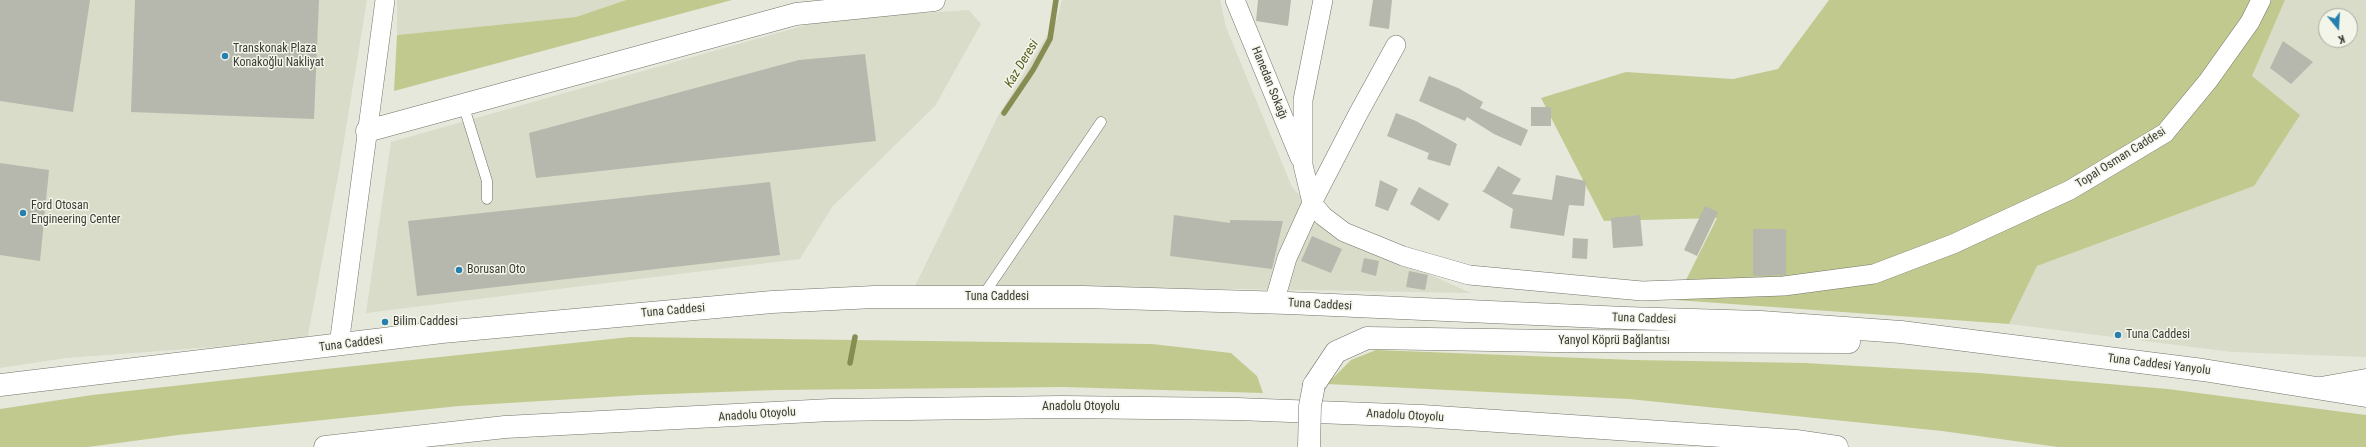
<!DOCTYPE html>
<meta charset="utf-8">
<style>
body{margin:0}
#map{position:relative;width:2366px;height:447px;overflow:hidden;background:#e6e8dc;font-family:"Roboto Condensed",sans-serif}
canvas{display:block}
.north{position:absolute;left:2318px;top:8px;width:40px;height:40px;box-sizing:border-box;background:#f3f5e9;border:1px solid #a9aba2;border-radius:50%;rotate:162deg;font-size:11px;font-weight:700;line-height:16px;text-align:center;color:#3b3b37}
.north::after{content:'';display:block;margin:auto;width:14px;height:18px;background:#2680ae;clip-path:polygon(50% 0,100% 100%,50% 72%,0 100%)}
</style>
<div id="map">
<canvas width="2366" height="447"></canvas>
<div class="north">K</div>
</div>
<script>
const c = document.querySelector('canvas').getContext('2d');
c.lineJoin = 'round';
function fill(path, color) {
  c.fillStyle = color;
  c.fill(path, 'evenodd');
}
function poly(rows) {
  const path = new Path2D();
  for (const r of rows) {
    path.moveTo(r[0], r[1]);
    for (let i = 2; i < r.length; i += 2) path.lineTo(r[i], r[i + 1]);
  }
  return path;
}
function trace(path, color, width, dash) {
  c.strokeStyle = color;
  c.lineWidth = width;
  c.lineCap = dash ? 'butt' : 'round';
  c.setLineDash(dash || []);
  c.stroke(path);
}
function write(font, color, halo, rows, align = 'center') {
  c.font = font + ' "Roboto Condensed",sans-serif';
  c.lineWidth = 3;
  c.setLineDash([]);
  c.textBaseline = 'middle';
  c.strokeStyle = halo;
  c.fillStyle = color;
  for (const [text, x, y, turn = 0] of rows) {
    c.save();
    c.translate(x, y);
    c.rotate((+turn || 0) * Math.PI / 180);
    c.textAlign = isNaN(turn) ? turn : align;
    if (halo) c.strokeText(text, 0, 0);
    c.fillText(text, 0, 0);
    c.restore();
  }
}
const built = poly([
 [0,0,367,0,339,171,307,340,66,358,0,368],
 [397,0,626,0,576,17,397,35],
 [1062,0,1220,0,1226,27,1292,187,1332,231,1471,293,1249,289,914,288,998,116,1057,19],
 [2285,0,2366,0,2366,357,2232,352,2009,324,2037,266,2254,186,2251,76],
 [2326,16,2350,16,2350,40,2326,40],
 [969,10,981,24,935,106,832,207,800,259,366,313,391,142,827,19]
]);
const green = poly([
 [626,0,732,0,394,91,397,35,576,17],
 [1829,0,2285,0,2252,76,2300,115,2254,186,2037,266,2009,324,1676,300,1717,218,1604,221,1541,98,1626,72,1733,79,1778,69],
 [630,337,1152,344,1231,353,1257,376,1263,393,1063,387,776,390,640,395,459,406,178,435,88,447,0,447,0,409,92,395,326,369],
 [1376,350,1634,360,1805,363,1979,373,2168,389,2366,415,2366,447,2058,447,1942,431,1629,399,1327,384,1351,360]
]);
const stream = poly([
 [1004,113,1033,70,1050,39,1056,0],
 [850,363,855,337]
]);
const building = poly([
 [0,0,90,0,73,112,0,101],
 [135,0,319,0,314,119,131,112],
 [1258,0,1291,0,1288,26,1256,21],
 [1373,0,1392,0,1389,29,1369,26],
 [2283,41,2313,62,2291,84,2270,68],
 [865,54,876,141,536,178,529,133,799,60],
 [1429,76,1458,88,1483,102,1480,108,1528,130,1521,146,1494,134,1467,117,1465,121,1419,101],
 [1531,107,1551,107,1551,126,1531,126],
 [1396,113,1416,121,1457,144,1450,166,1427,159,1429,153,1387,136],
 [0,163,49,170,40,261,0,255],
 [1498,166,1521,179,1512,194,1552,200,1556,175,1586,181,1584,206,1569,205,1564,236,1510,228,1513,209,1482,191,1484,190],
 [1380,180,1398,189,1388,211,1375,206],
 [770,182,780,255,417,296,408,221],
 [1419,187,1449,204,1439,221,1410,204],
 [1705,206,1718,212,1697,256,1684,250],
 [1174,215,1230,223,1230,220,1283,221,1272,269,1170,256],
 [1640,215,1643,246,1613,248,1611,218],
 [1753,229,1786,229,1786,275,1753,276],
 [1312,236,1342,249,1331,273,1301,261],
 [1573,238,1588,239,1587,259,1572,258],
 [1364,258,1379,261,1376,276,1361,272],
 [1409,271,1428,275,1425,290,1406,287]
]);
const lane = poly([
 [463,104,487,181,487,199],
 [982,297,1101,122]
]);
const street = poly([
 [1235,0,1300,158],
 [1323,0,1303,100,1303,165,1312,203,1323,216,1344,232,1403,256,1469,275,1642,291,1784,286,1874,274,1953,244,2070,190,2165,133,2208,81,2250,22,2261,0],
 [1274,303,1287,258,1312,203,1358,114,1396,45],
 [339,345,385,0]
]);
const secondary = poly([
 [367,131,796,14,934,0],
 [0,385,442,332,772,302,874,297,1083,297,1288,303,1625,318,1761,322,1901,332,2203,370,2366,396],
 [1314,385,1336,352,1367,338,1555,341,1849,342]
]);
const primary = poly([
 [2321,388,2366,380]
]);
const highway = poly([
 [325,447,505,427,831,410,1062,407,1237,409,1422,416,1796,441,1837,447]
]);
const secondaryBridge = poly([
 [1309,447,1310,406,1314,385]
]);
const markers = [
 [225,56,4,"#2680ae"],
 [23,213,4,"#2680ae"],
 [459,270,4,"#2680ae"],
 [385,322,4,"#2680ae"],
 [2118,335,4,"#2680ae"]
];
const poiNames = [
 ["Transkonak Plaza",233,49],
 ["Konakoğlu Nakliyat",233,63],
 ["Ford Otosan",31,206],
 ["Engineering Center",31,220],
 ["Borusan Oto",467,270],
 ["Bilim Caddesi",393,322],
 ["Tuna Caddesi",2126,335]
];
const streetNames = [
 ["Hanedan Sokağı",1269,83,68],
 ["Topal Osman Caddesi",2121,158,-32],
 ["Tuna Caddesi",997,297],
 ["Tuna Caddesi",1320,305,3],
 ["Tuna Caddesi",673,311,-5],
 ["Tuna Caddesi",1644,319,2],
 ["Yanyol Köprü Bağlantısı",1614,341],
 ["Tuna Caddesi",351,344,-7],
 ["Tuna Caddesi Yanyolu",2159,365,7],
 ["Anadolu Otoyolu",1081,407],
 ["Anadolu Otoyolu",757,415,-4],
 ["Anadolu Otoyolu",1405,416,3]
];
const waterNames = [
 ["Kaz Deresi",1022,64,-59]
];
fill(built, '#d9dcc9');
fill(green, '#c2c98e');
trace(stream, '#878d52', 5.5);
fill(building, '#b6b8ad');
trace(lane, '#727469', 11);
trace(street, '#727469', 20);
trace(secondary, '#727469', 23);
trace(primary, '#727469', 23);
trace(highway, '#727469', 23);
trace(lane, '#fff', 10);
trace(street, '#fff', 19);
trace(secondary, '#fff', 22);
trace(primary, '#fff', 22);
trace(highway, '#fff', 22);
trace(secondaryBridge, '#727469', 23, []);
trace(secondaryBridge, '#fff', 22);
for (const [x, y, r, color] of markers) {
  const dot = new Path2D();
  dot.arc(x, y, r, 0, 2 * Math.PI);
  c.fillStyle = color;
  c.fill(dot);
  trace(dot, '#f3f5e9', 1.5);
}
write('12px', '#3b3b37', '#f3f5e9', poiNames, 'left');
write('12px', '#3b3b37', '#f3f5e9', streetNames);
write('italic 13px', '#565c1f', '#f3f5e9', waterNames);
</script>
